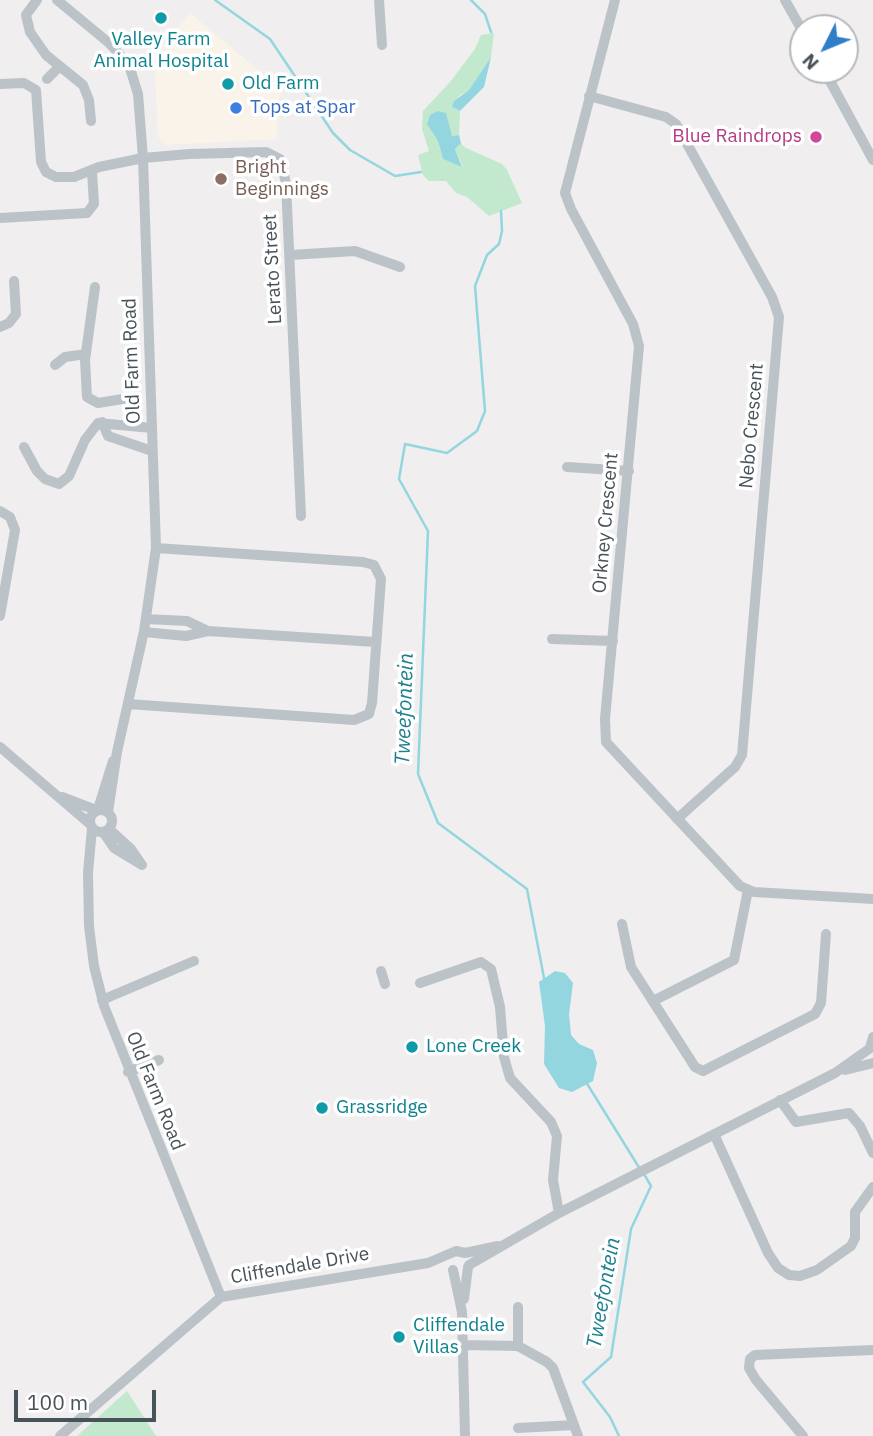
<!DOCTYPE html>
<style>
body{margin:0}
#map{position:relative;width:873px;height:1436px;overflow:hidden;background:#f0eeee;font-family:"IBM Plex Sans",sans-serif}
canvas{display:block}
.north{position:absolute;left:789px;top:14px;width:70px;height:70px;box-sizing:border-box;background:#fff;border:2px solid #b6babd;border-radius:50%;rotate:227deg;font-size:19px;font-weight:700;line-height:28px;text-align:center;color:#485259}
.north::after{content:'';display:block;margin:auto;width:24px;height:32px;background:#307ec8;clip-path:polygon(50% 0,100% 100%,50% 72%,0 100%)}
.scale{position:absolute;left:14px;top:1390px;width:142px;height:32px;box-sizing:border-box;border:4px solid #485259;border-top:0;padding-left:9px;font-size:21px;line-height:24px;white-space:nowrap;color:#485259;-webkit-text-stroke:5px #fff;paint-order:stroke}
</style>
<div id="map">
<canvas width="873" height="1436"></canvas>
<div class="north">N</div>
<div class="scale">100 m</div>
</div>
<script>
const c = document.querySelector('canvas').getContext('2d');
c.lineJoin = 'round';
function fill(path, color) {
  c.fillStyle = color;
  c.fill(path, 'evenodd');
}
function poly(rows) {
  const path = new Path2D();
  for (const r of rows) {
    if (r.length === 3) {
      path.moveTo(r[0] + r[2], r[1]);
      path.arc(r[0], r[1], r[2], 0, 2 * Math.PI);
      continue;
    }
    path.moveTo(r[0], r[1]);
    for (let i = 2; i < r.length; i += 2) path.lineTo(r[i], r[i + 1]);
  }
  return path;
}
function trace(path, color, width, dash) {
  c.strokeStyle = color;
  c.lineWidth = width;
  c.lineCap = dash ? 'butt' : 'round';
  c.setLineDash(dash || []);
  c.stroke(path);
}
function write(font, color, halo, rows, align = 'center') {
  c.font = font + ' "IBM Plex Sans",sans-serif';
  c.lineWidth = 7;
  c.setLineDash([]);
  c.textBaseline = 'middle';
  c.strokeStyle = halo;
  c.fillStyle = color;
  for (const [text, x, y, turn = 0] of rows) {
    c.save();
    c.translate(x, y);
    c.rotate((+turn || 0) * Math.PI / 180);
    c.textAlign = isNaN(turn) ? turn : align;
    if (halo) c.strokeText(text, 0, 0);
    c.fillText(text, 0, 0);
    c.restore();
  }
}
const commercial = poly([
 [190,13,280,88,277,139,167,145,158,137,154,57]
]);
const green = poly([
 [494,33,491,57,469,90,459,96,452,107,460,111,459,135,452,136,449,132,447,116,427,124,438,141,443,159,463,167,455,149,461,143,464,147,502,164,507,170,522,203,489,216,467,197,456,193,446,181,429,181,423,175,418,155,429,151,422,129,423,111,450,82,475,49,481,35],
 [127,1391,156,1436,77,1436]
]);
const water = poly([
 [491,57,484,87,460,111,452,107,454,101,469,90],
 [438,111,446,113,452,136,459,135,461,143,455,149,462,167,443,159,438,141,427,124,430,115],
 [555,971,565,973,573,983,569,1014,571,1035,579,1044,593,1050,597,1063,593,1081,572,1092,559,1088,544,1064,545,1026,539,982]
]);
const stream = poly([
 [215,0,270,39,333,133,350,150,395,176,421,172],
 [471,0,485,14,491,32],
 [501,211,502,231,499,244,487,255,475,286,485,411,477,431,447,453,405,444,399,479,428,531,418,774,438,823,527,889,544,978],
 [586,1082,640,1169],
 [619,1436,610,1417,583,1382,611,1357,631,1229,651,1186,644,1174]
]);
const minor = poly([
 [37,0,26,15,30,32,46,55,83,85,89,100,91,121],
 [57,0,109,43,129,65,138,94,143,158,156,548,144,631,117,752,108,812],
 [379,0,382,45],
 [615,0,565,193,571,209,633,324,639,346,605,719,606,742,740,886,754,892,873,899],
 [785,0,803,32],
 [824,70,873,160],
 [47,79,59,67],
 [0,84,24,83,36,90,41,162,46,172,56,177,74,177,99,167,143,158,189,154,266,152,280,159,286,183,301,516],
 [589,96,666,117,676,124,772,297,779,317,742,755,735,767,677,819],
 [0,218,87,213,94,204,92,172],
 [290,255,355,251,400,267],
 [95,287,85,360,87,397,98,403,129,398],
 [0,327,9,323,16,314,14,281],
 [55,365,65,357,86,354],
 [102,422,108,436,152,451],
 [24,447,37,471,45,479,59,484,69,476,85,440,98,423,152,428],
 [567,467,629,471],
 [0,511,10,517,15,530,0,616],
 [146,619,187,621,208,631],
 [144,632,186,636,208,631,375,642],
 [552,639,613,641],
 [128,704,354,720,369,714,372,703,381,579,374,565,363,562,156,548],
 [0,747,90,824],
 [62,797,96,810],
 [98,809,113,761],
 [101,821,11],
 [92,828,88,873,89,926,94,966,104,1006,221,1297],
 [109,829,131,849,142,865],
 [103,832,114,848,142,865],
 [622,924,631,967,695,1067,703,1071,815,1014,821,1003,826,934],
 [381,971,385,984],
 [420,983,481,962,491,969,500,1007,504,1057,510,1078,551,1122,557,1136,553,1180,559,1213],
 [102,1000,194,961],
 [653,1001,734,960,748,890],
 [870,1048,873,1037],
 [845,1070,873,1063],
 [128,1072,159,1060],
 [780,1100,796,1122,849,1113,860,1126,873,1153],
 [714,1134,768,1253,778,1268,789,1275,800,1276,817,1270,851,1246,855,1238,855,1212,873,1187],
 [469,1265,559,1213,835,1073,869,1049],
 [453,1270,462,1312,465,1436],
 [464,1299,468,1267],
 [463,1345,518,1346,547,1362,553,1368,578,1436],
 [518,1346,518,1307],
 [518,1428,574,1425],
 [60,1436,221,1297,428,1263,456,1251,465,1253,498,1246],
 [803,1436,756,1380,749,1368,750,1359,755,1355,873,1350]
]);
const markers = [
 [161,18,7,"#0f9aa8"],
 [228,84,7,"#0f9aa8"],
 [236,108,7,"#3f7fe0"],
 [816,137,7,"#d1479c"],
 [221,179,7,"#8d6e63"],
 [412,1047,7,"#0f9aa8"],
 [322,1108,7,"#0f9aa8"],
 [399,1337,7,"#0f9aa8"]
];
const cultureNames = [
 ["Valley Farm",161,40,"center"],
 ["Animal Hospital",161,62,"center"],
 ["Old Farm",242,84],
 ["Lone Creek",426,1047],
 ["Grassridge",336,1108],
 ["Cliffendale",413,1326],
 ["Villas",413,1348]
];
const shopNames = [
 ["Tops at Spar",250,108]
];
const hotelNames = [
 ["Blue Raindrops",802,137]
];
const educationNames = [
 ["Bright",235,168],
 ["Beginnings",235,190]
];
const streetNames = [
 ["Lerato Street",273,269,-93],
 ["Old Farm Road",132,361,-92],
 ["Nebo Crescent",752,426,-85],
 ["Orkney Crescent",606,523,-85],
 ["Old Farm Road",155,1091,68],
 ["Cliffendale Drive",300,1266,-10]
];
const waterNames = [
 ["Tweefontein",405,709,-88],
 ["Tweefontein",604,1293,-80]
];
fill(commercial, '#f9f3e9');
fill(green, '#c2e9ce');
fill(water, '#94d6e0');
trace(stream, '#94d6e0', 2.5);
trace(minor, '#bbc3c9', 10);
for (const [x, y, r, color] of markers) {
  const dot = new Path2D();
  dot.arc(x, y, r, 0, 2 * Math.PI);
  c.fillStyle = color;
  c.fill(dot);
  trace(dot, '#fff', 2.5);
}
write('19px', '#0d838f', '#fff', cultureNames, 'left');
write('19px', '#366cbe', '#fff', shopNames, 'left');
write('19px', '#b23c85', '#fff', hotelNames, 'right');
write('19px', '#785e54', '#fff', educationNames, 'left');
write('19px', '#485259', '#fff', streetNames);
write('italic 21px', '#1d808f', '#fff', waterNames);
</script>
